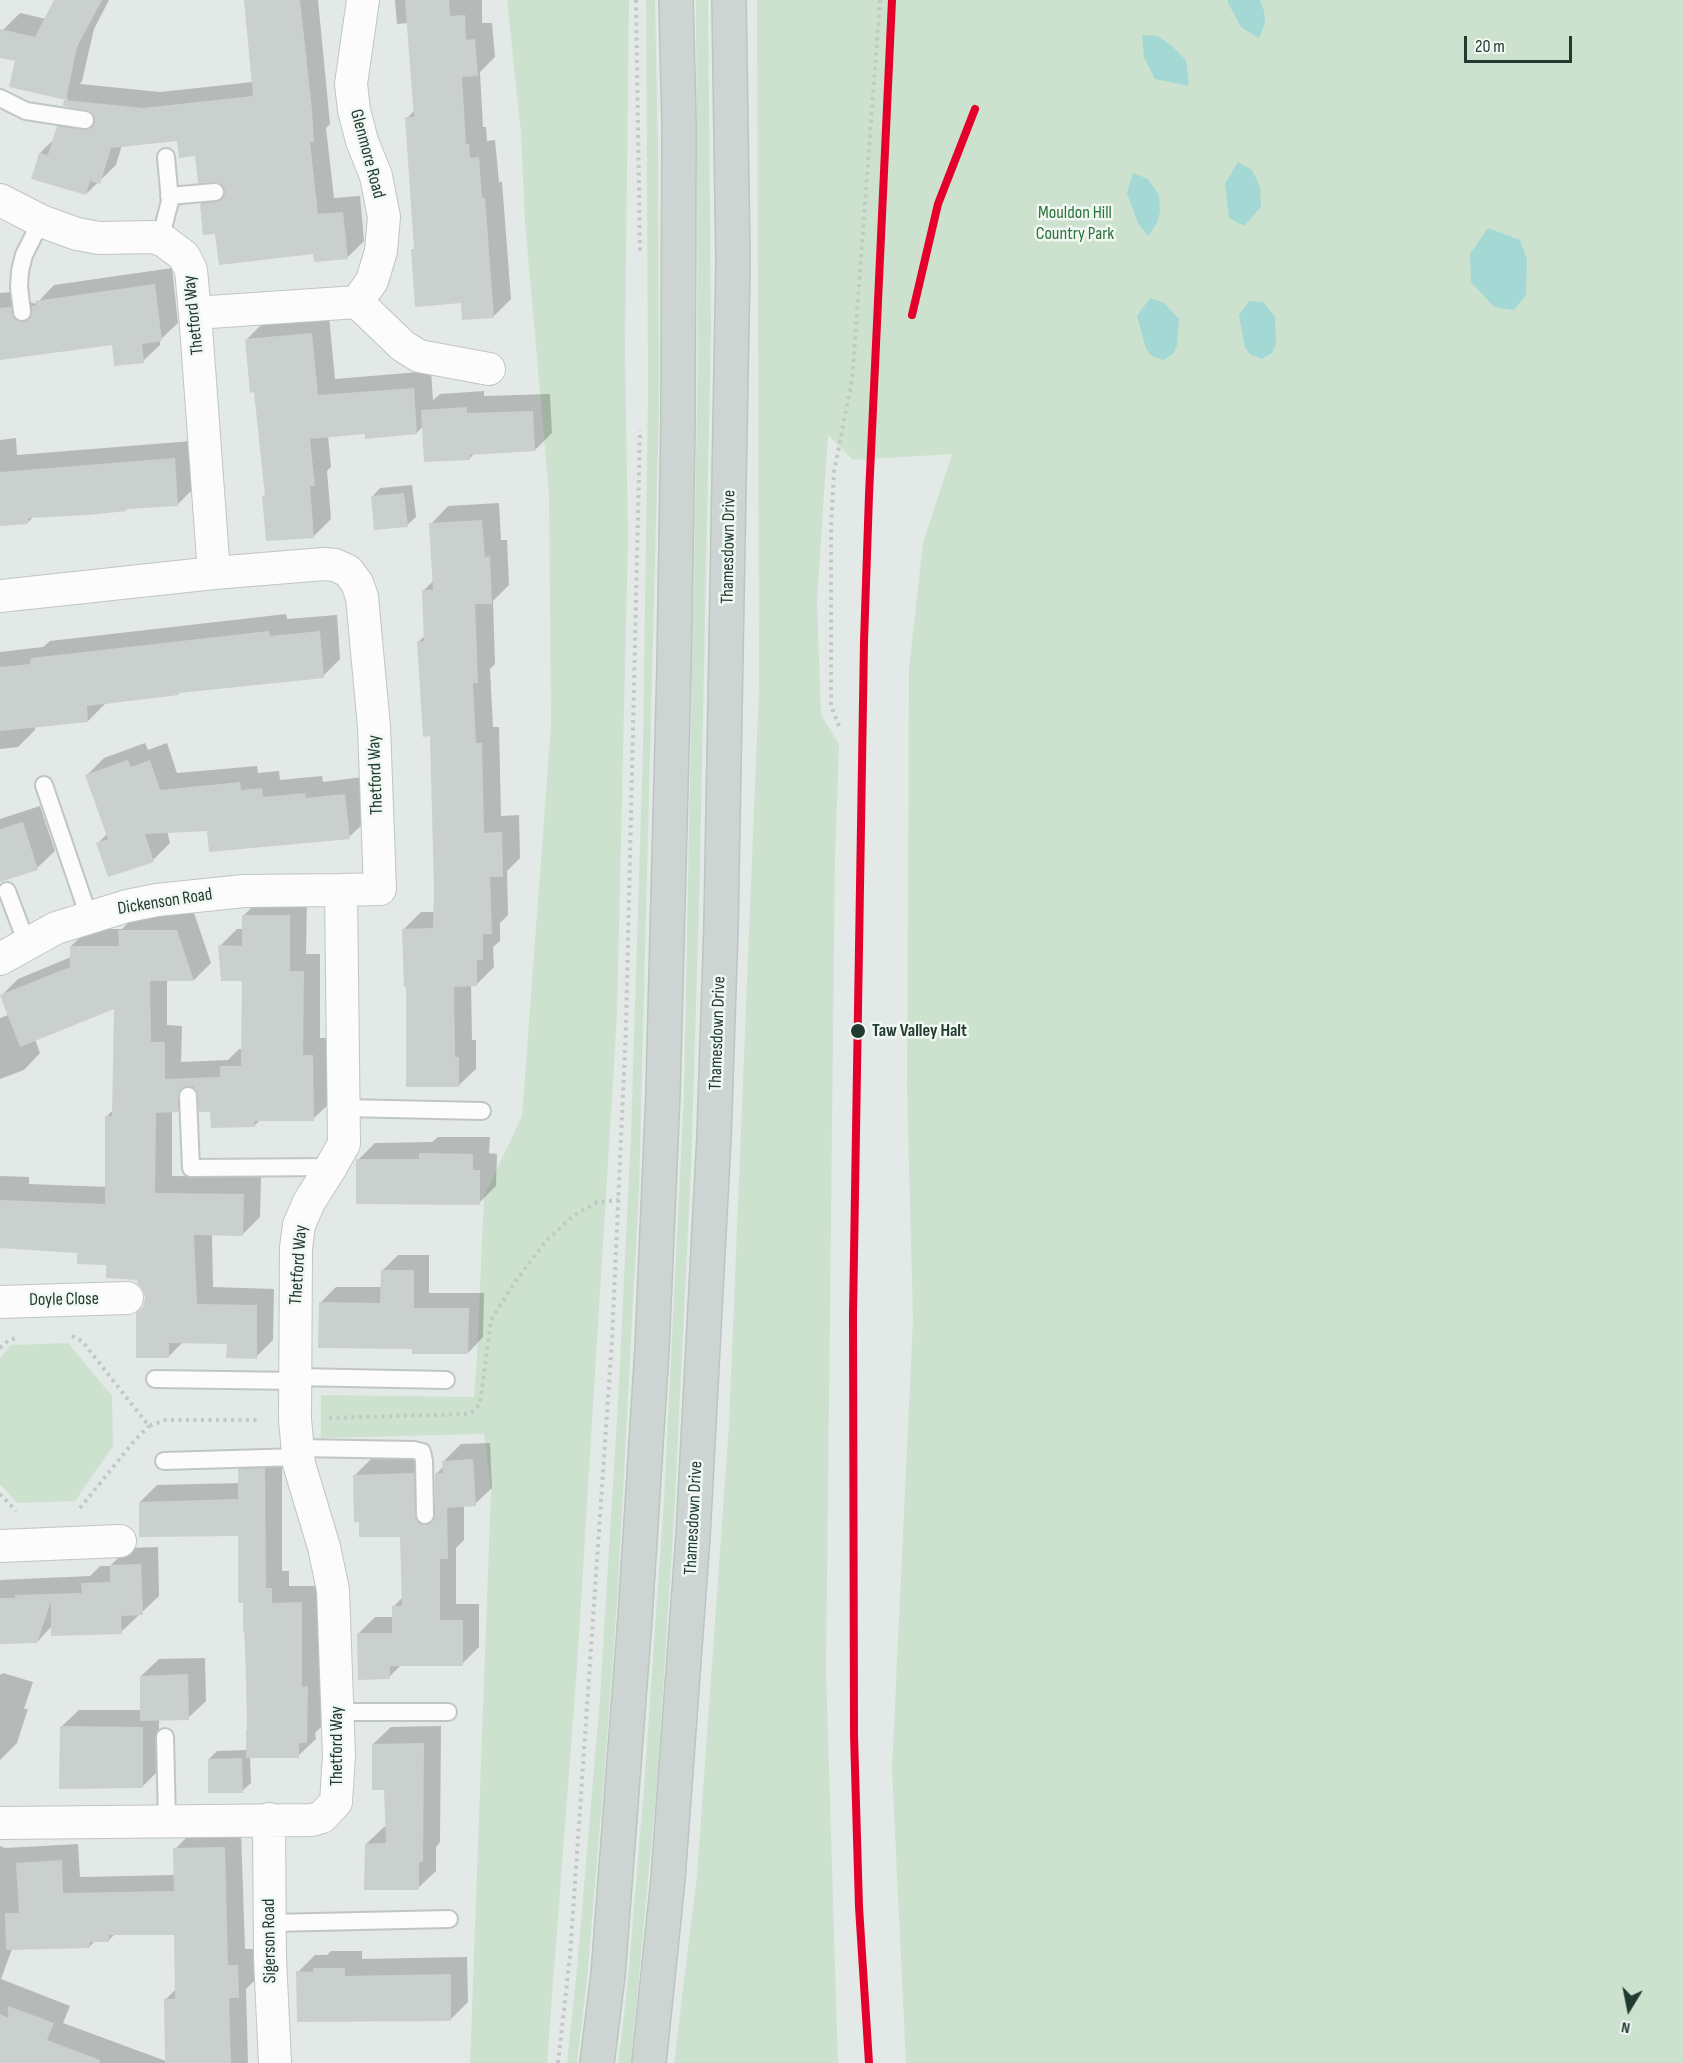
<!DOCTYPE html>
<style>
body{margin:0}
#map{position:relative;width:1683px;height:2063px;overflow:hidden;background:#e3e9e6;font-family:"Sofia Sans Condensed",sans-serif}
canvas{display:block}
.north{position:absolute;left:1599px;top:1979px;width:60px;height:60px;-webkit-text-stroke:4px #f1f8f3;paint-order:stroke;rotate:190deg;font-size:16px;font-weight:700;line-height:24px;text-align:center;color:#213b30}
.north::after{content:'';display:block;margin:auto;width:21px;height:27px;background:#213b30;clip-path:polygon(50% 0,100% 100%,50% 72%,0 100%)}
.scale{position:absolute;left:1464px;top:36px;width:108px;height:27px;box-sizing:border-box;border:3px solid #213b30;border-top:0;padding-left:8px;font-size:18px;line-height:21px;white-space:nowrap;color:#213b30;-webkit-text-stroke:4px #f1f8f3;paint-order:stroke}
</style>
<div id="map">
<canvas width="1683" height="2063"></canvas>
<div class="north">N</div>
<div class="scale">20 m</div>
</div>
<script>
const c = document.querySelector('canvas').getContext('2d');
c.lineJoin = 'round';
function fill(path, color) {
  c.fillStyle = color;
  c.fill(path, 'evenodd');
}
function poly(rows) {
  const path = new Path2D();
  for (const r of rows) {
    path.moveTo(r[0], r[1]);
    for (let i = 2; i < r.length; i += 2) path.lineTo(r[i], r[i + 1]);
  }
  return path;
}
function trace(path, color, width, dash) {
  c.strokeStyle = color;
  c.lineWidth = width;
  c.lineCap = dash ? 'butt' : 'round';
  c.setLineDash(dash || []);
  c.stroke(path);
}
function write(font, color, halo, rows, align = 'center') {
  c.font = font + ' "Sofia Sans Condensed",sans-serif';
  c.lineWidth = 5;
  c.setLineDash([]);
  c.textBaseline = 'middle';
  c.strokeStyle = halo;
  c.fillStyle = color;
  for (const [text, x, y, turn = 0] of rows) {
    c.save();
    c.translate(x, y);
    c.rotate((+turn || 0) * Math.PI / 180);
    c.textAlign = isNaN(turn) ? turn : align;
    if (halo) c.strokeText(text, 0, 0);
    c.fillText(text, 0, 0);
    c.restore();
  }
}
const green = poly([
 [507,0,629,0,625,349,628,539,617,1015,577,1667,547,2063,470,2063,491,1490,484,1434,321,1438,321,1395,474,1397,477,1356,484,1196,522,1116,551,725,549,494,525,222,521,133],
 [646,0,655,0,658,153,659,403,639,1188,618,1587,605,1766,587,1979,577,2063,567,2063,577,1968,600,1698,619,1385,631,1133,643,749,648,389],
 [696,0,708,0,711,328,699,908,691,1168,674,1518,657,1783,631,2063,618,2063,627,1990,643,1801,664,1500,684,1093,698,355],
 [757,0,1683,0,1683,2063,906,2063,892,1769,913,1320,907,1089,909,668,923,543,952,454,853,460,828,435,817,601,821,715,839,744,835,858,826,1671,838,2063,674,2063,697,1875,729,1425,759,687],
 [68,1343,112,1396,113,1446,75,1501,17,1503,0,1484,0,1358,11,1345]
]);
const water = poly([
 [1228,0,1260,0,1264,11,1265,23,1259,38,1241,27,1228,3],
 [1142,35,1158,36,1173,47,1186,60,1189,86,1155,79,1144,57],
 [1238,162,1252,170,1260,187,1261,207,1244,226,1229,218,1225,184],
 [1133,173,1148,179,1159,195,1160,212,1157,223,1148,236,1138,223,1127,193],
 [1488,228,1520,240,1527,259,1526,295,1514,310,1494,307,1471,282,1470,254],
 [1150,298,1164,303,1179,319,1177,345,1173,354,1163,360,1152,356,1146,349,1137,316],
 [1249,301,1263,302,1275,317,1276,344,1272,353,1262,359,1251,355,1245,348,1239,315]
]);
const shadow = poly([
 [55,0,109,0,94,29,82,81,80,84,160,92,253,82,246,0,318,0,330,124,326,128,334,198,360,196,364,241,348,257,217,232,201,204,218,188,228,186,179,140,122,145,116,165,86,194,40,153,54,139,58,127,75,110,95,113,95,111,66,101,68,99,10,86,16,59,0,56,0,43,3,30,20,13,46,19],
 [395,0,482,0,482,23,492,23,495,57,480,72,483,127,486,127,487,141,495,140,499,182,502,182,511,299,494,316,462,302,413,250,415,247,407,118,415,110,408,23,397,24],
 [172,268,178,323,160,340,160,345,143,361,113,343,0,345,0,293,27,291,30,302,36,304,54,285],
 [329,316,335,379,431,371,433,400,440,394,484,391,484,396,550,394,552,433,535,450,475,453,470,458,423,426,417,433,366,432,328,436,331,467,327,471,331,519,314,536,264,496,267,493,255,391,247,339,264,322],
 [16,438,17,455,192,441,195,487,178,504,34,516,27,523,0,524,0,440],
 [412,485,416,517,407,525,372,497,380,488],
 [499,503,501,540,507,540,509,585,493,601,495,664,490,669,493,727,499,727,501,816,519,815,520,858,507,871,508,915,500,923,500,941,493,947,494,967,476,985,471,985,472,1040,476,1040,476,1069,458,1086,407,986,404,929,421,912,435,912,432,735,418,642,426,635,424,590,434,580,431,524,448,506],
 [286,614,287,619,337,615,340,659,323,676,181,691,105,704,88,721,35,726,35,730,18,747,0,749,0,652,43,647,50,641],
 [145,743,148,750,167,743,177,773,257,766,258,773,279,771,280,780,322,776,323,782,362,777,367,820,349,837,209,829,167,831,170,843,153,860,98,843,107,834,86,776,104,758],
 [40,806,55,851,37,868,0,875,0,819],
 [261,898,307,898,306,954,320,954,320,1038,330,1038,331,1102,313,1119,261,1119,254,1126,212,1110,199,1090,195,1088,195,1094,178,1111,172,1111,172,1176,261,1177,260,1217,243,1234,212,1234,213,1287,274,1289,273,1340,256,1357,228,1343,183,1342,168,1357,144,1308,146,1298,138,1278,79,1251,0,1247,0,1176,29,1177,29,1184,107,1187,107,1116,114,1109,116,1006,35,1039,40,1053,24,1070,0,1079,0,1018,8,1015,1,996,18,979,71,957,71,946,89,929,122,929,137,914,194,913,211,963,194,980,167,980,167,1025,182,1026,181,1062,228,1060,239,1049,243,1049,243,980,220,946,237,929,244,929,244,915],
 [438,1137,490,1137,489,1153,497,1154,496,1186,479,1203,357,1161,375,1143,432,1142],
 [398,1255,429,1255,429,1293,484,1293,483,1337,468,1353,413,1347,320,1303,336,1287,382,1287,382,1271],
 [490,1443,492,1488,475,1504,464,1505,464,1540,456,1548,456,1604,479,1604,479,1647,462,1664,402,1664,389,1677,358,1634,375,1617,393,1617,393,1607,403,1597,402,1535,355,1475,372,1458,430,1457,431,1498,436,1507,436,1474,444,1466,444,1461,461,1444],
 [282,1452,282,1571,289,1571,289,1586,319,1586,319,1670,325,1670,324,1724,315,1733,316,1739,298,1756,250,1757,251,1783,242,1791,209,1759,217,1751,247,1750,249,1729,240,1535,140,1502,157,1485,240,1483,240,1470,257,1453],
 [158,1547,159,1596,121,1632,52,1626,37,1642,0,1643,0,1580,90,1576,100,1566,110,1566,128,1548],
 [205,1658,206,1701,188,1718,159,1719,159,1770,142,1787,61,1727,79,1710,142,1710,141,1676,159,1659],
 [3,1673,33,1682,24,1709,28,1709,17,1743,0,1760,0,1675],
 [441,1726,440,1842,436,1847,436,1871,418,1888,366,1844,384,1827,387,1827,386,1788,373,1744,391,1727],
 [241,1831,245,1949,255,1949,255,1980,246,1989,248,2063,0,2063,0,1846,5,1848,78,1844,80,1877,175,1875,175,1849,192,1832],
 [115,1934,175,1934,177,1988,165,2000,166,2061,63,2023,70,2006,1,1979,12,1949,89,1947,96,1940,109,1940],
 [331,1951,362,1951,362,1959,467,1957,468,2002,451,2019,298,1972,315,1955,327,1955]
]);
const building = poly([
 [54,0,102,0,77,47,66,100,9,87,15,61,0,58,0,29,35,37],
 [244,0,300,0,312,110,314,142,310,142,318,214,343,212,348,259,314,262,313,254,219,265,215,234,203,235,200,204,220,201,224,197,225,191,219,182,198,183,195,156,179,158,177,141,111,148,100,184,90,181,86,195,31,179,39,153,48,155,57,126,84,130,93,127,95,122,94,116,91,111,63,106,64,100,143,108,253,96],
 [405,0,449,0,450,16,465,15,466,40,475,39,478,76,462,77,466,144,469,144,470,158,479,157,482,198,485,198,494,318,462,320,461,303,415,307,411,249,414,249,405,117,414,117],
 [155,284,162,341,142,344,144,363,114,366,112,345,0,360,0,308,11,307,14,319,24,322,31,317,32,306,36,306,35,301],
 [312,333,318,395,414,388,417,434,365,439,365,434,310,439,315,486,310,486,314,538,266,541,262,496,265,496,254,392,250,393,245,339],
 [467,407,467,413,533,411,535,451,470,455,470,460,424,462,421,410],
 [175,458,178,506,126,509,127,511,87,515,28,518,28,524,0,526,0,472],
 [404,493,408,527,374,530,371,496],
 [482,520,485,557,490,556,492,604,475,604,478,683,473,683,476,743,482,743,484,833,502,832,503,877,490,877,492,934,483,934,483,960,477,960,477,986,454,987,455,1057,459,1057,459,1087,406,1087,406,987,404,987,402,929,433,928,434,891,430,736,423,737,417,642,424,641,422,590,433,590,429,523],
 [269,631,270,636,320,631,324,678,179,693,179,695,87,706,88,722,0,731,0,667,30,664,31,658],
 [128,760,131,767,150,760,160,790,240,782,241,790,262,788,263,797,305,793,306,798,345,794,350,839,209,852,207,831,145,834,154,862,108,877,96,843,108,839,85,775],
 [23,822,38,870,0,882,0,829],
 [242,915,290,915,290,971,304,971,303,1055,313,1055,314,1121,254,1121,255,1127,211,1128,210,1112,199,1112,196,1090,192,1086,183,1087,178,1096,178,1112,156,1113,155,1193,244,1194,243,1236,194,1235,197,1304,257,1305,257,1359,226,1358,227,1344,169,1343,169,1358,136,1358,136,1313,143,1307,145,1298,143,1289,137,1283,137,1280,106,1278,106,1265,77,1264,77,1253,0,1248,0,1200,105,1204,105,1116,112,1116,114,1009,20,1047,0,995,70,967,70,946,119,946,118,930,177,930,194,981,150,981,151,1042,165,1042,165,1079,220,1077,220,1066,241,1066,242,981,221,981,218,945,242,946],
 [419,1153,473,1154,473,1170,480,1170,480,1205,356,1204,356,1159,419,1159],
 [381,1270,414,1270,414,1308,469,1308,468,1354,412,1354,412,1349,318,1348,319,1302,380,1303],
 [473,1459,476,1506,447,1508,448,1559,440,1559,440,1620,463,1620,463,1666,390,1666,390,1679,358,1680,357,1633,392,1633,392,1606,402,1606,400,1537,359,1537,359,1522,354,1522,353,1475,414,1473,415,1516,419,1524,426,1525,434,1520,435,1473,443,1473,442,1461],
 [265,1468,266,1588,272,1588,272,1603,302,1602,302,1687,308,1686,307,1743,299,1743,299,1758,246,1758,246,1730,247,1730,245,1631,243,1631,243,1603,238,1603,238,1536,139,1537,139,1502,238,1499,238,1469],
 [141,1564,143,1615,121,1616,122,1634,51,1636,51,1601,37,1643,0,1644,0,1598,15,1598,15,1595,82,1593,81,1583,110,1582,110,1565],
 [188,1674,189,1720,140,1721,140,1676],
 [60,1726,143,1727,143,1788,59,1789],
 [424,1743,423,1861,419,1863,419,1890,364,1890,365,1844,386,1843,384,1790,372,1790,372,1744],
 [242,1758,243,1793,208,1793,208,1759],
 [225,1847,228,1965,238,1965,239,1998,229,1998,231,2063,165,2063,164,1999,175,1999,174,1935,109,1935,109,1942,90,1942,90,1948,6,1950,5,1913,19,1913,16,1863,62,1860,63,1893,174,1891,173,1848],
 [313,1968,345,1968,345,1976,451,1974,451,2021,297,2022,296,1971,313,1972],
 [8,2006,54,2023,47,2040,100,2060,100,2063,0,2063,0,2014,8,2018]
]);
const path = poly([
 [636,0,640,254],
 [839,726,831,706,831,527,834,472,852,380,880,0],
 [72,1336,82,1341,149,1426,165,1420,261,1420],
 [0,1348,9,1340,17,1338],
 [329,1418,467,1414,472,1412,480,1404,491,1320,517,1279,546,1241,573,1216,597,1202,619,1200],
 [0,1494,16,1511],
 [80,1508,135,1440,149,1426],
 [558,2063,570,1956,612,1340,626,1027,640,430]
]);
const lane = poly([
 [0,98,26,111,85,120],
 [169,196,215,192],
 [160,240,170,201,166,157],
 [22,312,19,287,20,271,24,255,41,221],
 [44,785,89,917],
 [7,891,27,944],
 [188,1096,191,1168,331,1167],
 [343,1108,482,1111],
 [296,1377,446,1380],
 [155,1379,296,1381],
 [298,1448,414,1450,422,1452,424,1461,425,1515],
 [164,1461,299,1457],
 [338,1712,448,1712],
 [165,1737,167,1821],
 [269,1923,449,1919]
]);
const street = poly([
 [0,200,41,221,77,234,99,238,153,237,164,241,184,256,191,270,195,313,214,573,324,564,335,565,348,571,357,583,362,597,374,727,380,889,341,890,344,1144,331,1167,309,1202,299,1225,296,1248,295,1419,299,1464,324,1547,333,1590,339,1756,336,1802,322,1817,312,1820,0,1823],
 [357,302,403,346,419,356,489,369],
 [195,313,357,302,372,281,381,251,384,217,376,176,362,141,354,110,351,84,363,0],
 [0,596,214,573],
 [0,959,56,928,127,906,157,900,244,891,341,890],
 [0,1302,127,1298],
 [0,1546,120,1541],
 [269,1819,270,1958,275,2063]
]);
const primary = poly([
 [597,2063,608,1975,635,1618,652,1349,663,1093,674,667,678,423,679,124,676,0],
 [649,2063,668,1879,693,1536,714,1137,721,927,733,262,729,0]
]);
const rail1 = poly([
 [912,315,938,204,975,109],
 [869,2063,859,1907,854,1735,853,1315,864,642,869,495,892,0]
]);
const markers = [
 [858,1031,8,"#213b30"]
];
const streetNames = [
 ["Glenmore Road",367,154,75],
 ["Thetford Way",194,315,-96],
 ["Thamesdown Drive",729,547,-89],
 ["Thetford Way",376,775,-92],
 ["Dickenson Road",165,902,-9],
 ["Thamesdown Drive",718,1033,-88],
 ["Thetford Way",299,1265,-86],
 ["Doyle Close",64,1300,-1],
 ["Thamesdown Drive",694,1518,-87],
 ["Thetford Way",337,1746,-90],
 ["Sigerson Road",270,1941,-91]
];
const parkNames = [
 ["Mouldon Hill",1075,213],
 ["Country Park",1075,234]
];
const stopNames = [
 ["Taw Valley Halt",872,1031]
];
fill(green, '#cce2cf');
fill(water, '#a4d8d5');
fill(shadow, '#0003');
fill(building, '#cad0cd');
trace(lane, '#c0c6c3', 20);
trace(street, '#c0c6c3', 34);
trace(primary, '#bcc5c1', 36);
trace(path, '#c0c9c4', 4, [3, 4.5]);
trace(lane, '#fbfcfb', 16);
trace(street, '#fbfcfb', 32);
trace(primary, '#cdd5d2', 33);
trace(rail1, '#e4002b', 8);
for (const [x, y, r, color] of markers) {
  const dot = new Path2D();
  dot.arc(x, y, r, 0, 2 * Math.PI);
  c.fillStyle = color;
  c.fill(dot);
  trace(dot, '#f1f8f3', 2);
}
write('18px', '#213b30', '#f1f8f3', streetNames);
write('18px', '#2c723a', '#f1f8f3', parkNames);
write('bold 18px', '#213b30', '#f1f8f3', stopNames, 'left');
</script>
